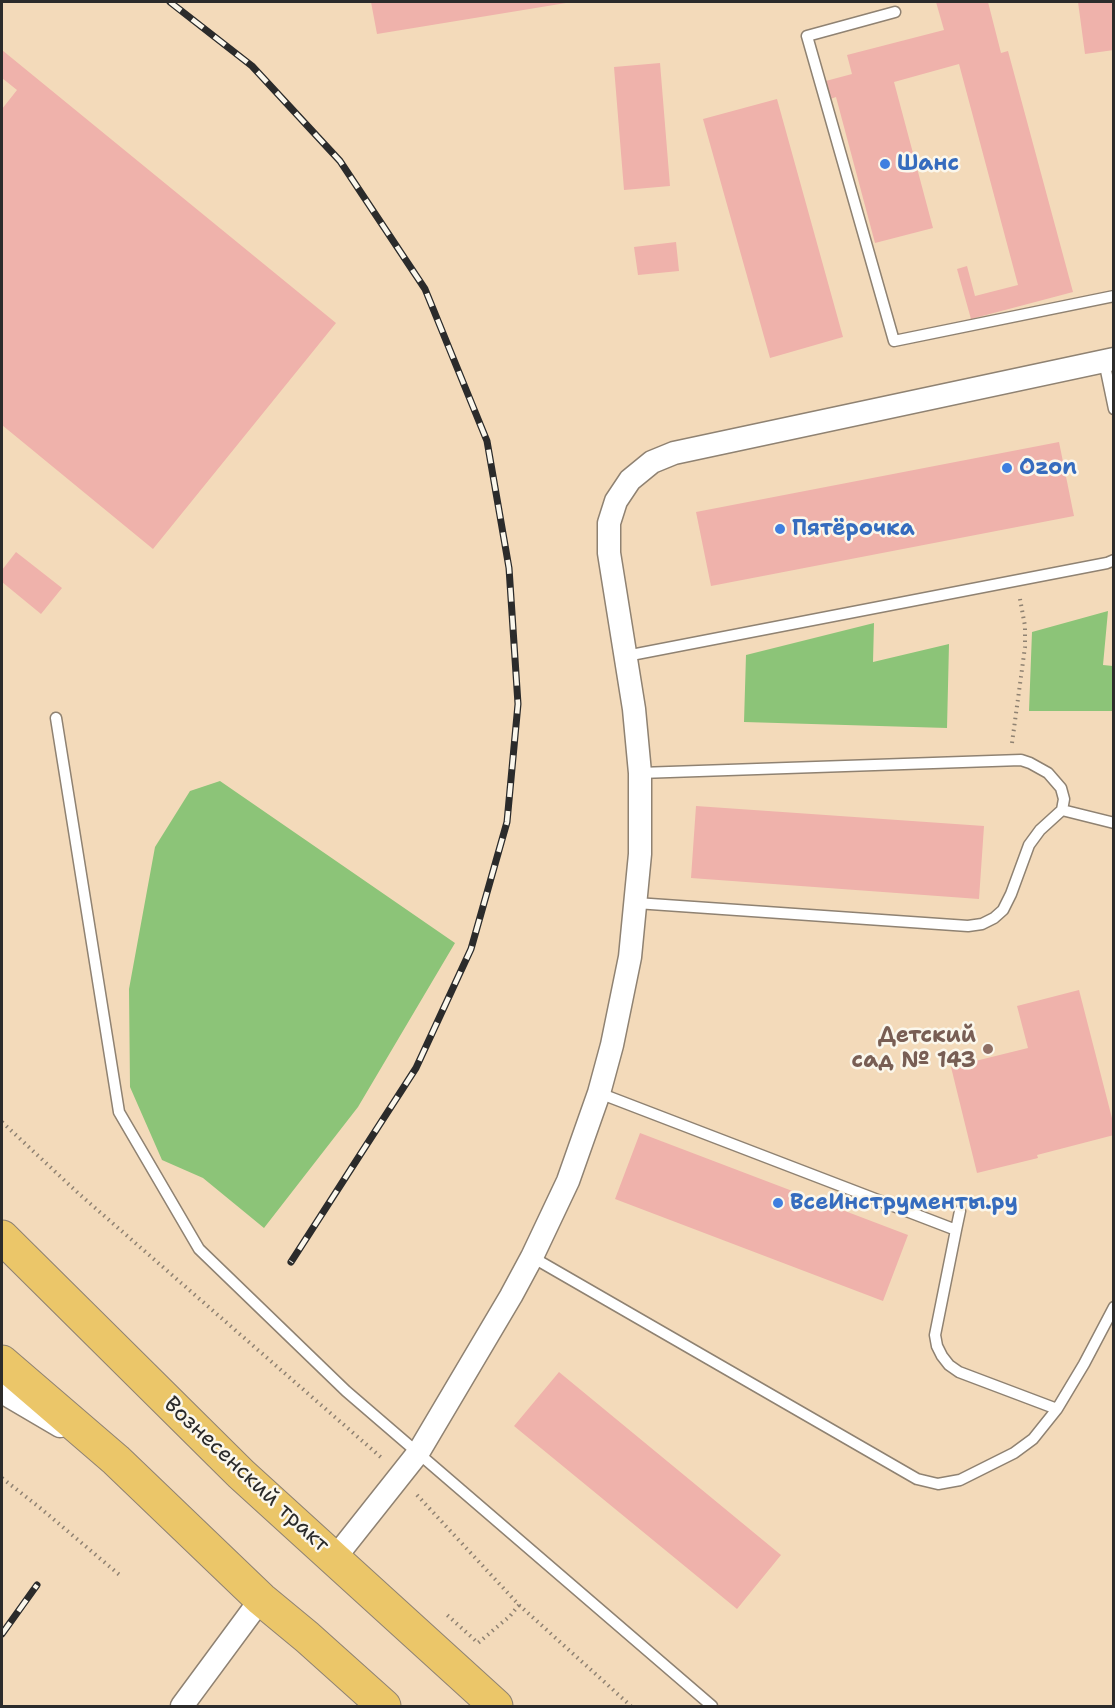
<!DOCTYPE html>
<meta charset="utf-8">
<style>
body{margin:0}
#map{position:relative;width:1115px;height:1708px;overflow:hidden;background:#f3daba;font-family:"Shantell Sans",sans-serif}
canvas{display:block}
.frame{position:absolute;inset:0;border:3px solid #2b2b2b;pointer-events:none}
</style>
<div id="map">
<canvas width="1115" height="1708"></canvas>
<div class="frame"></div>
</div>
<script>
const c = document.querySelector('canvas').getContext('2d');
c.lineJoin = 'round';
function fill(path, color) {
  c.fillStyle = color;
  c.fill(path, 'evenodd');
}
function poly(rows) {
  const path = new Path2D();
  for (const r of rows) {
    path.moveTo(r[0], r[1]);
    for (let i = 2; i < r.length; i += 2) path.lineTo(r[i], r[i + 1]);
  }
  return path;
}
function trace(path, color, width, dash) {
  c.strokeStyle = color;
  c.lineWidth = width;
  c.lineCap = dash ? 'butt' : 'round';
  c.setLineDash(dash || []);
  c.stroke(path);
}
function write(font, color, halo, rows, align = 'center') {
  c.font = font + ' "Shantell Sans",sans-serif';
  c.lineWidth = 5;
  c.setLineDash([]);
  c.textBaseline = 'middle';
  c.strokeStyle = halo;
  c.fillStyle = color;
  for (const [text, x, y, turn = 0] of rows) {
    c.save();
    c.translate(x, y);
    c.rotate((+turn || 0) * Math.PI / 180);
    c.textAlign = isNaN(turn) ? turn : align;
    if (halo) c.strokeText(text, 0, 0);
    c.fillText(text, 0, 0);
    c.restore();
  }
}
const green = poly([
 [1108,611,1103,665,1113,666,1113,711,1029,711,1032,632],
 [874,623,873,662,949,644,947,728,744,722,746,655],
 [220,781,455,943,358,1107,264,1228,203,1178,162,1160,130,1087,129,989,155,847,190,791]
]);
const building = poly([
 [371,2,566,2,566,3,377,34],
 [936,2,988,2,1001,53,1008,51,1073,292,971,319,957,269,967,266,975,296,1018,285,959,64,894,82,933,228,875,243,836,97,827,100,822,82,852,74,847,55,944,30],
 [1078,2,1114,2,1114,50,1085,54],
 [2,50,336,323,153,549,2,425,2,109,17,90,2,78],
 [660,63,670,186,624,190,614,67],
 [777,99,843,337,770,358,703,119],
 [676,242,679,271,638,275,634,247],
 [1059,442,1074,516,711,586,696,512],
 [16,552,62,588,41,614,2,582,2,570],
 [696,806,984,826,979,899,691,878],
 [1079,990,1114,1126,1114,1135,1037,1155,1038,1158,977,1173,951,1067,1028,1048,1017,1006],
 [640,1133,908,1235,883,1301,615,1199],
 [559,1372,781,1555,737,1609,514,1426]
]);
const path = poly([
 [1012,743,1025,647,1025,626,1020,599],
 [2,1122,78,1193,383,1459],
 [2,1478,39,1507,122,1577],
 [417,1495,519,1605,510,1616,478,1643,445,1613],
 [519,1605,631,1706]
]);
const service = poly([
 [895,12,807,36,894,341,1114,296],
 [1104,361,1114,409],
 [626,656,1107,563,1114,560],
 [56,718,119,1112,199,1249,346,1391,712,1706],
 [640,773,1021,760,1030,763,1048,773,1061,788,1064,799,1062,810,1114,823],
 [636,903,968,926,982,924,994,918,1003,910,1011,894,1029,845,1040,830,1062,810],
 [599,1093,956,1230,935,1335,937,1346,942,1356,949,1365,959,1372,1057,1409],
 [956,1230,960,1211],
 [532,1257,917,1479,938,1484,960,1480,1014,1453,1033,1439,1057,1409,1084,1364,1114,1307]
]);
const minor = poly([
 [2,1392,60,1426],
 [334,1559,418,1453,511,1296,532,1257,568,1181,599,1093,612,1045,630,957,640,854,640,773,634,709,609,553,609,523,616,501,630,480,652,462,674,453,1114,359],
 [182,1706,261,1599]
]);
const primary = poly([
 [2,1237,241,1474,496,1706],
 [2,1362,116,1460,261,1599,307,1637,384,1706]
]);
const rail = poly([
 [170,2,252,66,340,161,425,289,487,441,509,568,518,704,507,822,471,949,416,1068,291,1262],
 [2,1634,37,1585]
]);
const markers = [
 [885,164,6,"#3f7fe0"],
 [1007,468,6,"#3f7fe0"],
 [780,529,6,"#3f7fe0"],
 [988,1049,6,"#8d6e63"],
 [778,1203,6,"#3f7fe0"]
];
const shopNames = [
 ["Шанс",897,164],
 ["Ozon",1019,468],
 ["Пятёрочка",792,529],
 ["ВсеИнструменты.ру",790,1203]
];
const educationNames = [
 ["Детский",976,1036],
 ["сад № 143",976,1061]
];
const streetNames = [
 ["Вознесенский тракт",246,1475,43]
];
fill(green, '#8cc478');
fill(building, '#efb2ab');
trace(service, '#8f8272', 13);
trace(minor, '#8f8272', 25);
trace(primary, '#8f8272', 35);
trace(path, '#8f8272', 4, [1.5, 4.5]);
trace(service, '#fff', 10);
trace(minor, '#fff', 22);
trace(primary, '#ebc669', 33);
trace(rail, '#2b2b2b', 7);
trace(rail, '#fbf7ec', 4.5, [14]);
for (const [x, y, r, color] of markers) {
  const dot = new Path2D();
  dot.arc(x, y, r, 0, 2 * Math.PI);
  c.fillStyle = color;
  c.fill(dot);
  trace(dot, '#fbf7ec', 2);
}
write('bold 22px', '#366cbe', '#fbf7ec', shopNames, 'left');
write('bold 22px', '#785e54', '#fbf7ec', educationNames, 'right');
write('22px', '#2b2b2b', '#fbf7ec', streetNames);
</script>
